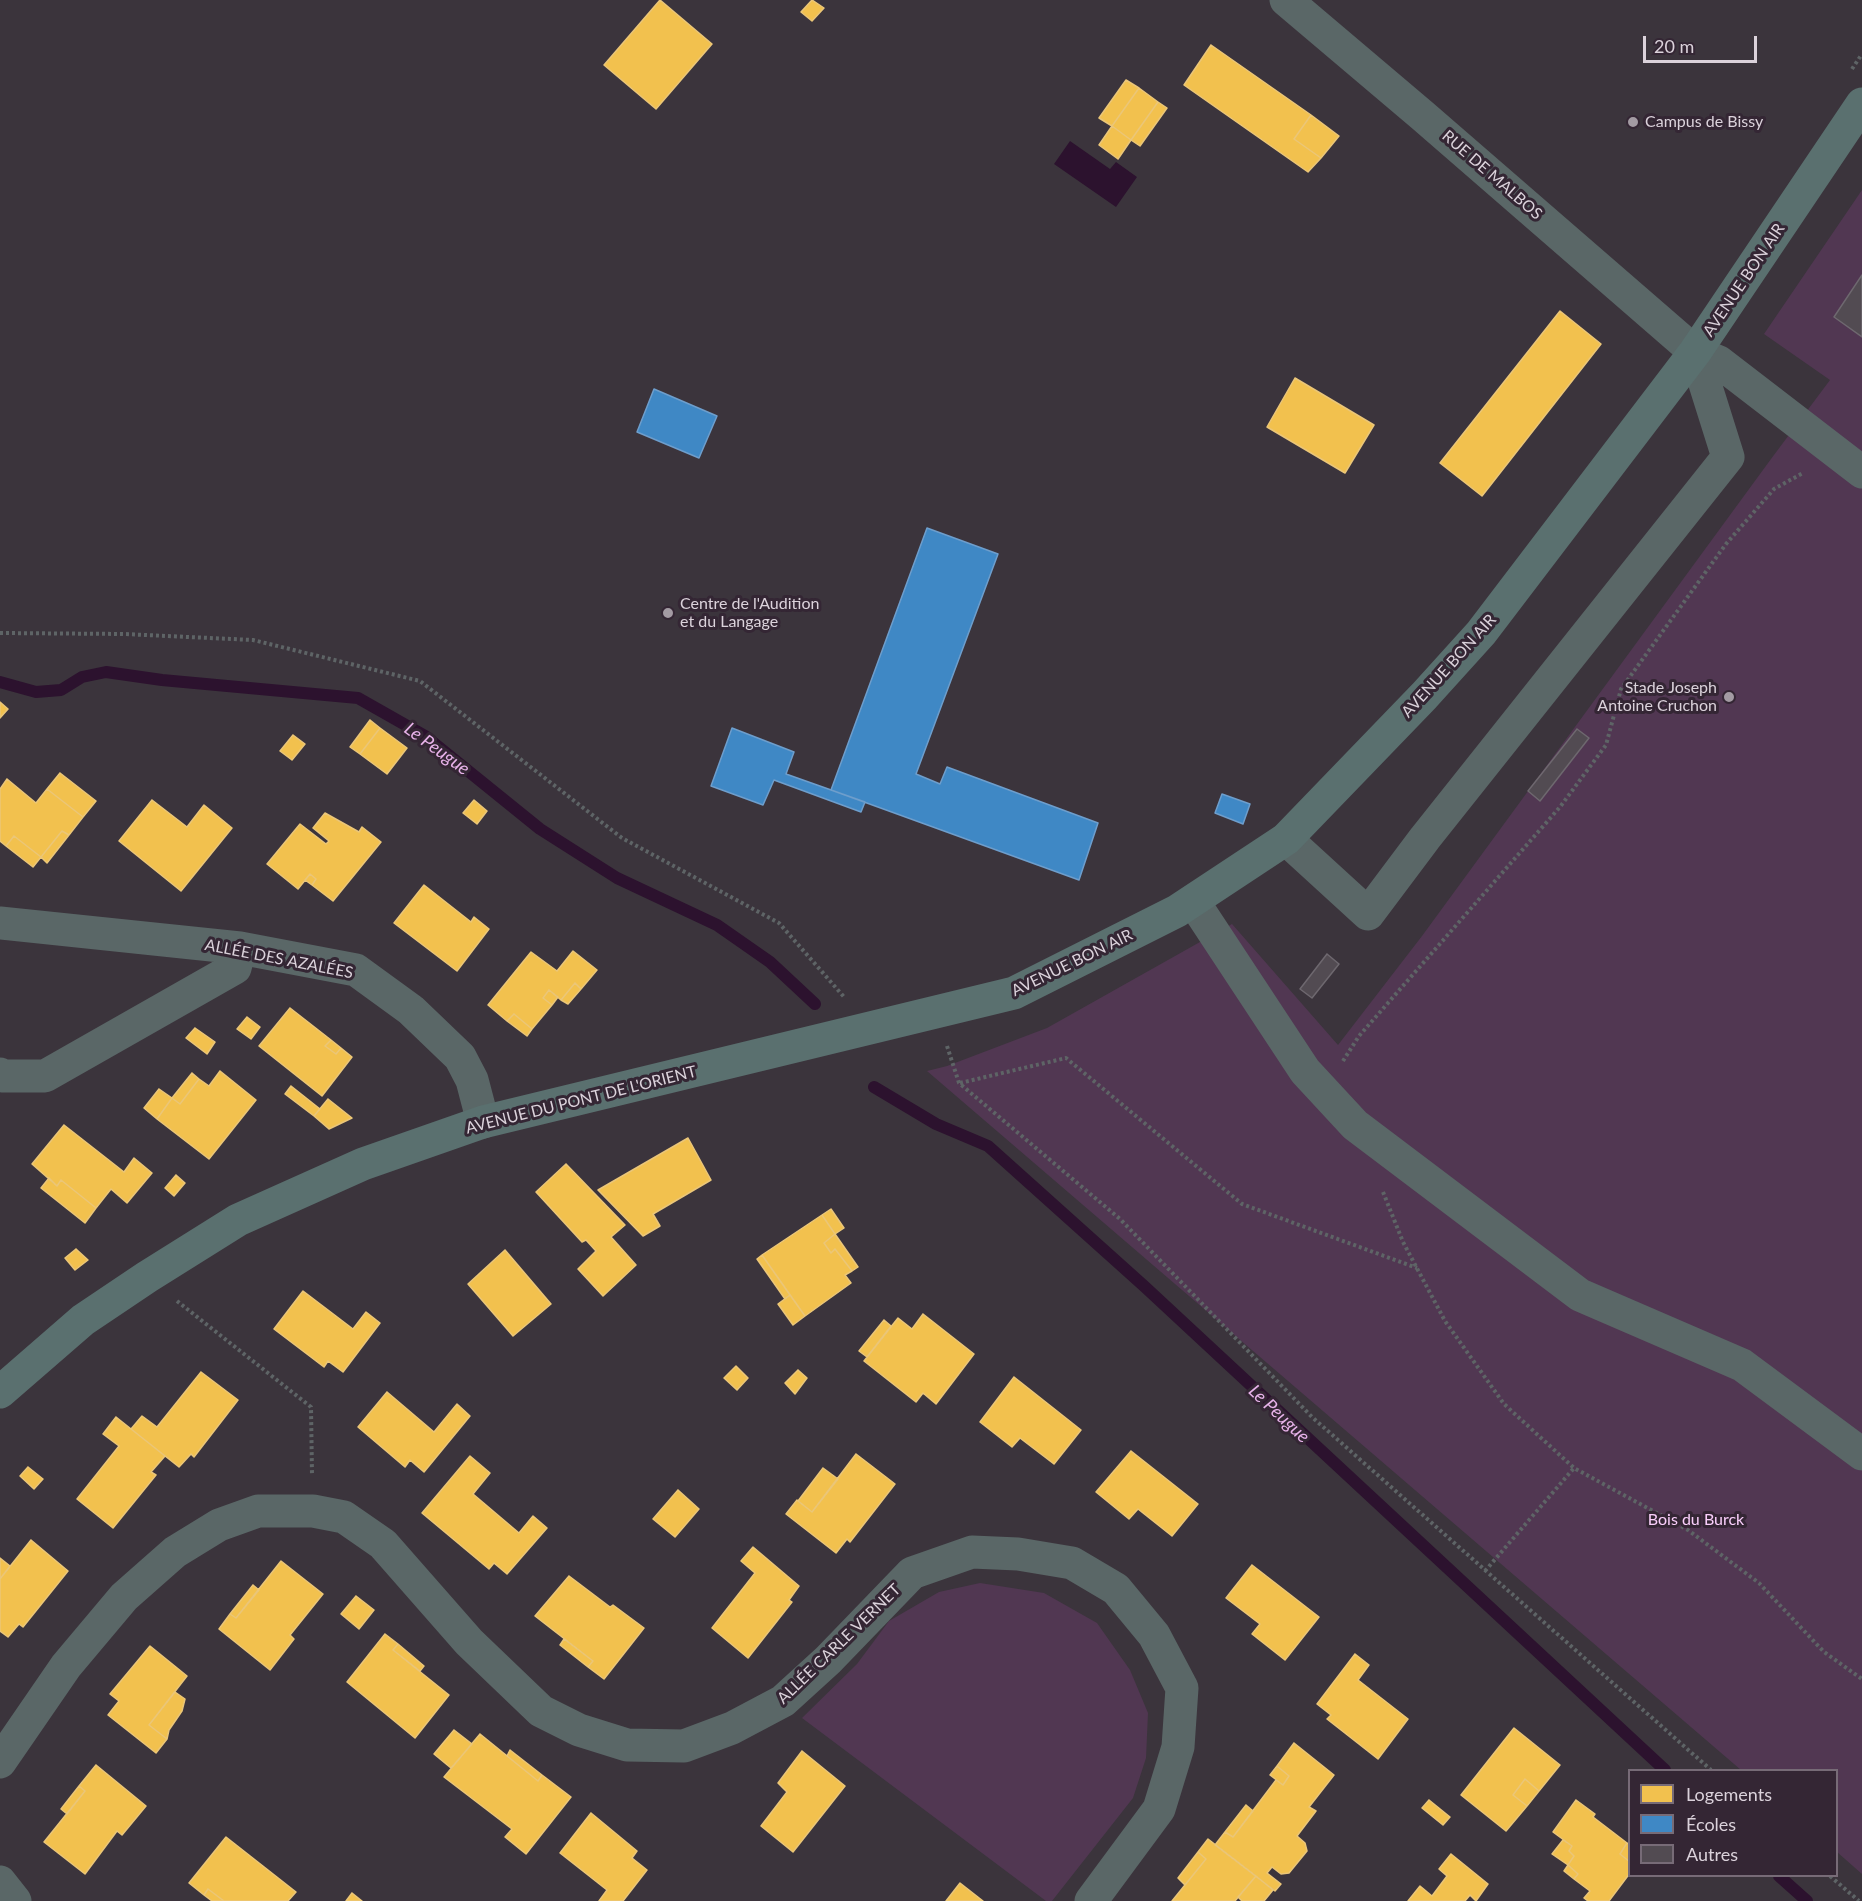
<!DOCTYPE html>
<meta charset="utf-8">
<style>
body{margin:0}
#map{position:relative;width:1862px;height:1901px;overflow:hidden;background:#3b343c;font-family:Lato,sans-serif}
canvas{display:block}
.legend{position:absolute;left:1628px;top:1769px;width:210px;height:108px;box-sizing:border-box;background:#342634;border:2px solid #776b77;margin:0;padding:8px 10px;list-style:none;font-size:18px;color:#dbd2db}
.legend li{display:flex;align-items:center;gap:12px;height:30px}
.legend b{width:30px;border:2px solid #776b77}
.scale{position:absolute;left:1643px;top:36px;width:114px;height:27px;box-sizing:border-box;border:3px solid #dbd2db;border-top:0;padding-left:8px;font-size:18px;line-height:21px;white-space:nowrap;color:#dbd2db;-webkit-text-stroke:4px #342634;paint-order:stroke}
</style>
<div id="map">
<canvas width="1862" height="1901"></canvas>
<ul class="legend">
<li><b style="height:16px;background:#f2c14e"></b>Logements</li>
<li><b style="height:16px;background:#3f88c5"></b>Écoles</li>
<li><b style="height:16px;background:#524b52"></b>Autres</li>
</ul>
<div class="scale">20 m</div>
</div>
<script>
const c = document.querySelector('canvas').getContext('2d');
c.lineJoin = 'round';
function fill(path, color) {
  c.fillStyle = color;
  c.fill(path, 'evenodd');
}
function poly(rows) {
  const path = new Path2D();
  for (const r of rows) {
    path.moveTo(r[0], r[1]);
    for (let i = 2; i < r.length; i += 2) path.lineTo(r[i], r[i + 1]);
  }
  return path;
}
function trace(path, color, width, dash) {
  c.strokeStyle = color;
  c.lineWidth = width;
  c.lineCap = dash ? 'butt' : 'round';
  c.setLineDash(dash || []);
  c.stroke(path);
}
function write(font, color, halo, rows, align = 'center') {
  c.font = font + ' Lato,sans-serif';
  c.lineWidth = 6;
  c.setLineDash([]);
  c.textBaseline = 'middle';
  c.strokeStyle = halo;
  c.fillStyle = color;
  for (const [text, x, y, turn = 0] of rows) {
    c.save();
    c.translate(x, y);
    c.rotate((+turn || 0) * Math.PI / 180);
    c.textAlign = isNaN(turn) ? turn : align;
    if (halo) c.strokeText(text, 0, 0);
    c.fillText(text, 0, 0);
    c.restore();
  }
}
const green = poly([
 [1862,190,1862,1874,1837,1852,1836,1770,1741,1770,927,1071,947,1066,1047,1028,1232,924,1338,1045,1422,936,1771,459,1830,380,1764,334],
 [980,1583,1044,1593,1097,1623,1130,1670,1148,1713,1146,1758,1133,1798,1052,1901,1046,1901,802,1718,857,1664,889,1621,939,1592]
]);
const water = poly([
 [1070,141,1110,169,1116,162,1137,177,1116,207,1054,164]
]);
const homes = poly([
 [660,0,712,44,656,109,604,65,660,0],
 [812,0,824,8,812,21,801,12,812,0],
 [1211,45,1311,115,1294,139,1321,158,1308,172,1184,85,1211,45],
 [1126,80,1139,88,1112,126,1099,118,1126,80],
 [1139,88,1158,102,1131,140,1112,126,1139,88],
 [1158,102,1167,108,1140,146,1131,140,1158,102],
 [1311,115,1339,136,1321,158,1294,139,1311,115],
 [1112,126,1131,140,1118,159,1099,145,1112,126],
 [1560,311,1601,344,1482,496,1440,463,1560,311],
 [1295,378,1374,425,1345,473,1267,427,1295,378],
 [0,702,8,709,0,718,0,702],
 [370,720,380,728,360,754,350,747,370,720],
 [380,728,407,748,387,774,360,754,380,728],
 [293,735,305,744,292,760,280,751,293,735],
 [60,773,96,801,83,817,47,789,60,773],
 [7,779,36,803,47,789,83,817,69,835,62,831,41,857,14,836,6,846,0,841,0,789,7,779],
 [152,800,187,827,204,805,232,828,181,891,119,841,152,800],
 [474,800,487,811,477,824,463,813,474,800],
 [325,813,359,832,362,827,381,842,333,901,312,885,316,879,310,874,298,889,267,864,300,824,326,844,329,841,313,828,325,813],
 [62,831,69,835,47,863,41,857,62,831],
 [14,836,41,857,33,867,6,846,14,836],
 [310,874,316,879,312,885,305,880,310,874],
 [424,885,471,922,474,917,489,929,457,971,394,923,424,885],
 [573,951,597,970,581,989,575,983,561,1000,549,990,543,998,552,1005,532,1029,514,1014,507,1021,488,1005,531,952,557,971,573,951],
 [575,983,581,989,568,1004,561,1000,575,983],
 [549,990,558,997,552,1005,543,998,549,990],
 [290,1008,331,1040,325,1046,336,1054,341,1048,352,1057,322,1096,259,1046,290,1008],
 [514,1014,532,1029,527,1036,507,1021,514,1014],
 [247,1017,260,1027,251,1039,237,1029,247,1017],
 [195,1028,215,1042,207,1054,186,1038,195,1028],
 [331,1040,341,1048,336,1054,325,1046,331,1040],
 [220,1071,256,1100,209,1159,157,1119,172,1098,180,1104,199,1079,209,1086,220,1071],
 [192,1073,199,1079,180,1104,172,1098,192,1073],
 [291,1086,320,1109,314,1116,285,1094,291,1086],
 [159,1089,172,1098,157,1119,144,1108,159,1089],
 [328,1099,352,1118,329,1129,314,1116,328,1099],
 [64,1125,124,1172,134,1158,152,1173,127,1203,111,1189,96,1208,61,1180,57,1186,32,1164,64,1125],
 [688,1138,711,1180,653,1214,660,1226,643,1236,598,1190,688,1138],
 [566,1164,625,1225,611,1237,636,1265,603,1296,578,1269,596,1251,586,1240,582,1242,536,1192,566,1164],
 [176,1175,185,1183,174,1196,165,1188,176,1175],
 [49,1178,57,1186,61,1180,96,1208,85,1223,41,1188,49,1178],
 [831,1209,844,1228,835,1234,822,1215,831,1209],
 [822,1215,835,1234,824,1243,831,1253,835,1249,852,1271,845,1275,851,1283,805,1316,762,1255,822,1215],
 [835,1234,858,1267,852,1271,835,1249,831,1253,824,1243,835,1234],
 [76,1249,88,1260,75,1270,65,1258,76,1249],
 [505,1250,551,1304,513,1336,468,1284,505,1250],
 [762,1255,790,1295,785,1299,757,1259,762,1255],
 [303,1291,353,1329,366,1312,380,1323,343,1372,328,1361,324,1367,274,1329,303,1291],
 [790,1295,805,1316,793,1325,778,1304,790,1295],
 [923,1314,974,1354,936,1404,923,1393,916,1402,864,1361,898,1318,912,1329,923,1314],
 [884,1320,891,1326,867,1357,859,1351,884,1320],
 [736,1366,748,1378,737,1390,724,1378,736,1366],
 [798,1370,807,1378,795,1394,785,1383,798,1370],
 [201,1372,238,1400,194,1457,191,1454,179,1467,131,1429,142,1416,157,1427,201,1372],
 [1014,1377,1081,1430,1054,1464,1020,1438,1012,1447,980,1422,1014,1377],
 [387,1392,434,1432,457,1404,470,1416,424,1472,410,1460,405,1467,358,1427,387,1392],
 [116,1417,165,1456,151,1472,156,1475,113,1528,77,1499,119,1446,103,1434,116,1417],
 [1131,1451,1198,1504,1172,1536,1138,1509,1129,1519,1096,1492,1131,1451],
 [856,1454,895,1484,850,1542,847,1539,836,1553,786,1514,797,1500,812,1512,856,1454],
 [470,1456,490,1473,473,1494,519,1533,533,1516,547,1528,507,1574,494,1563,489,1569,422,1513,470,1456],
 [28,1467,43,1479,34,1489,20,1476,28,1467],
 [823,1468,838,1479,812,1512,798,1501,823,1468],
 [678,1490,699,1509,675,1537,653,1519,678,1490],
 [31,1540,68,1571,23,1627,19,1624,8,1637,0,1631,0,1579,31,1540],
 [753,1547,799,1586,789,1600,792,1602,748,1658,712,1628,755,1573,741,1561,753,1547],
 [0,1558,10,1566,0,1579,0,1558],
 [281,1561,323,1594,290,1635,294,1639,270,1670,219,1629,230,1614,236,1618,281,1561],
 [1252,1565,1319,1617,1285,1660,1252,1634,1260,1624,1226,1598,1252,1565],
 [569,1576,610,1607,613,1605,644,1628,604,1679,588,1667,593,1661,535,1616,569,1576],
 [253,1585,259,1590,236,1618,230,1614,253,1585],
 [356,1596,374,1610,359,1629,341,1614,356,1596],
 [385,1634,398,1644,393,1650,449,1695,415,1738,347,1682,385,1634],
 [564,1639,593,1661,588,1667,560,1645,564,1639],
 [398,1644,424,1666,420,1671,393,1650,398,1644],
 [150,1646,187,1676,149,1725,167,1739,156,1753,108,1715,119,1701,110,1694,150,1646],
 [1355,1654,1369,1665,1358,1680,1408,1719,1378,1759,1327,1719,1331,1715,1317,1704,1355,1654],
 [175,1692,185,1699,182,1711,169,1730,167,1739,149,1725,175,1692],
 [1514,1728,1560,1765,1539,1791,1525,1779,1513,1795,1527,1806,1506,1831,1461,1795,1514,1728],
 [454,1730,472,1744,451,1768,434,1754,454,1730],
 [480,1734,538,1781,542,1775,571,1797,526,1854,505,1837,512,1829,444,1777,480,1734],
 [1294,1743,1334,1775,1309,1807,1316,1811,1297,1836,1305,1843,1307,1851,1289,1873,1281,1874,1272,1867,1267,1873,1281,1884,1275,1891,1215,1845,1225,1832,1233,1837,1276,1780,1283,1785,1289,1776,1277,1766,1294,1743],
 [510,1750,542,1775,538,1781,507,1756,510,1750],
 [802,1751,845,1786,793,1852,761,1826,787,1792,778,1783,802,1751],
 [96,1765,146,1806,122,1835,117,1831,85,1874,44,1842,85,1791,79,1786,96,1765],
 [1277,1766,1289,1776,1283,1785,1270,1775,1277,1766],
 [1525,1779,1539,1791,1527,1806,1513,1795,1525,1779],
 [79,1786,85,1791,67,1814,61,1809,79,1786],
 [1429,1800,1450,1817,1443,1825,1422,1808,1429,1800],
 [1576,1800,1595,1814,1593,1817,1627,1843,1620,1854,1630,1862,1630,1873,1609,1901,1588,1901,1584,1898,1590,1891,1574,1879,1578,1874,1568,1865,1574,1856,1569,1851,1572,1846,1553,1832,1576,1800],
 [1246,1805,1253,1811,1233,1837,1225,1832,1246,1805],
 [591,1813,637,1851,632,1858,647,1870,623,1901,599,1901,607,1890,560,1853,591,1813],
 [226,1837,296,1892,288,1901,224,1901,208,1889,204,1895,189,1883,226,1837],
 [1208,1839,1256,1876,1235,1901,1172,1901,1206,1859,1198,1852,1208,1839],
 [1563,1840,1572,1846,1569,1851,1574,1856,1568,1865,1552,1854,1563,1840],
 [1627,1843,1630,1845,1630,1862,1620,1854,1627,1843],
 [1198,1852,1206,1859,1185,1885,1178,1878,1198,1852],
 [1451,1854,1488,1884,1476,1901,1470,1895,1465,1901,1408,1901,1420,1886,1432,1896,1447,1876,1439,1869,1451,1854],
 [1568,1865,1578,1874,1574,1879,1564,1871,1568,1865],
 [1256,1876,1273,1890,1264,1901,1242,1901,1238,1897,1256,1876],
 [960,1883,983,1901,946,1901,960,1883],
 [208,1889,224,1901,212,1901,204,1895,208,1889],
 [352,1893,362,1901,346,1901,352,1893]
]);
const schools = poly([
 [654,389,717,416,699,458,637,432,654,389],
 [927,528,998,554,916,774,940,784,947,767,1098,823,1079,880,831,790,927,528],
 [732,728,794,752,786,774,865,802,861,812,774,780,763,805,711,786,732,728],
 [1222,794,1250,804,1243,824,1215,813,1222,794]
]);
const stream = poly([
 [0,682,36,692,61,690,82,677,106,672,162,680,358,698,425,736,540,829,617,878,717,925,770,962,815,1004],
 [874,1087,936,1124,988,1146,1144,1286,1665,1770],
 [1779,1876,1807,1901]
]);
const building = poly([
 [1862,275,1862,337,1834,317,1862,275],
 [1577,729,1589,738,1540,801,1528,791,1577,729],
 [1327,954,1339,964,1312,998,1300,989,1327,954]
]);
const path = poly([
 [1852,69,1862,54],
 [0,633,124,634,253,640,420,681,622,838,779,923,845,998],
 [947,1046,959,1083,1120,1219,1312,1417,1711,1770],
 [1343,1061,1359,1036,1560,807,1606,745,1621,689,1726,544,1774,489,1803,473],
 [960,1083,1066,1058,1242,1204,1417,1268],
 [1383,1192,1403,1242,1445,1321,1504,1404,1574,1468,1688,1530,1759,1583,1824,1652,1862,1679],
 [177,1301,311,1407,312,1475],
 [1485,1571,1574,1468],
 [1830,1876,1859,1901]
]);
const minor = poly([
 [1286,0,1423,116,1695,352,1719,362,1862,472],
 [1286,839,1368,914,1425,838,1728,457,1695,352],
 [1193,901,1305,1071,1355,1125,1580,1295,1742,1365,1862,1454],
 [0,923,240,948,356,970,411,1010,460,1057,472,1080,483,1122],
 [0,1074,3,1076,45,1076,235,968,240,948],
 [0,1762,66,1666,124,1597,175,1552,219,1525,258,1511,313,1511,344,1517,383,1544,469,1642,541,1711,579,1730,627,1745,684,1746,732,1728,783,1701,828,1660,912,1573,972,1552,1018,1554,1072,1563,1116,1589,1154,1635,1182,1688,1178,1747,1159,1809,1091,1901],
 [0,1882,15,1901]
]);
const major = poly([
 [0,1392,83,1320,147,1277,238,1220,363,1164,483,1122,1014,993,1177,911,1286,839,1424,696,1481,633,1695,352,1862,104]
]);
const markers = [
 [1633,122,6,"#a39ba3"],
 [668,613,6,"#a39ba3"],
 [1729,697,6,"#a39ba3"]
];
const poiNames = [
 ["Campus de Bissy",1645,122],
 ["Centre de l'Audition",680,604],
 ["et du Langage",680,622],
 ["Stade Joseph",1717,688,"right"],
 ["Antoine Cruchon",1717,706,"right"]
];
const streetNames = [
 ["RUE DE MALBOS",1492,175,41],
 ["AVENUE BON AIR",1744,280,-56],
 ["AVENUE BON AIR",1449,666,-48],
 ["ALLÉE DES AZALÉES",279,959,11],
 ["AVENUE BON AIR",1072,963,-26],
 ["AVENUE DU PONT DE L'ORIENT",581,1100,-14],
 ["ALLÉE CARLE VERNET",839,1644,-44]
];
const parkNames = [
 ["Bois du Burck",1696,1520]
];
const waterNames = [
 ["Le Peugue",437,749,36],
 ["Le Peugue",1279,1414,43]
];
fill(green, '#513752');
fill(water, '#2c122e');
fill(homes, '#f2c14e');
trace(homes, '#ebc678', 1.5);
fill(schools, '#3f88c5');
trace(schools, '#6e9ecc', 1.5);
trace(stream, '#2c122e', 12);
fill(building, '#524b52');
trace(building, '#6e686f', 1.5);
trace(path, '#5e6466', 4, [3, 3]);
trace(minor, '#5a6767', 33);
trace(major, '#5a706f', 33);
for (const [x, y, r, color] of markers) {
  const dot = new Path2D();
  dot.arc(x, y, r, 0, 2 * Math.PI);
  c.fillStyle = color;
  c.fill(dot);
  trace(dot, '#342634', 2);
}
write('16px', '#dbd2db', '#342634', poiNames, 'left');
write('16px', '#dbd2db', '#342634', streetNames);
write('16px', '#facefb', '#342634', parkNames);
write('italic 18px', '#e7b2e9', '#342634', waterNames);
</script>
